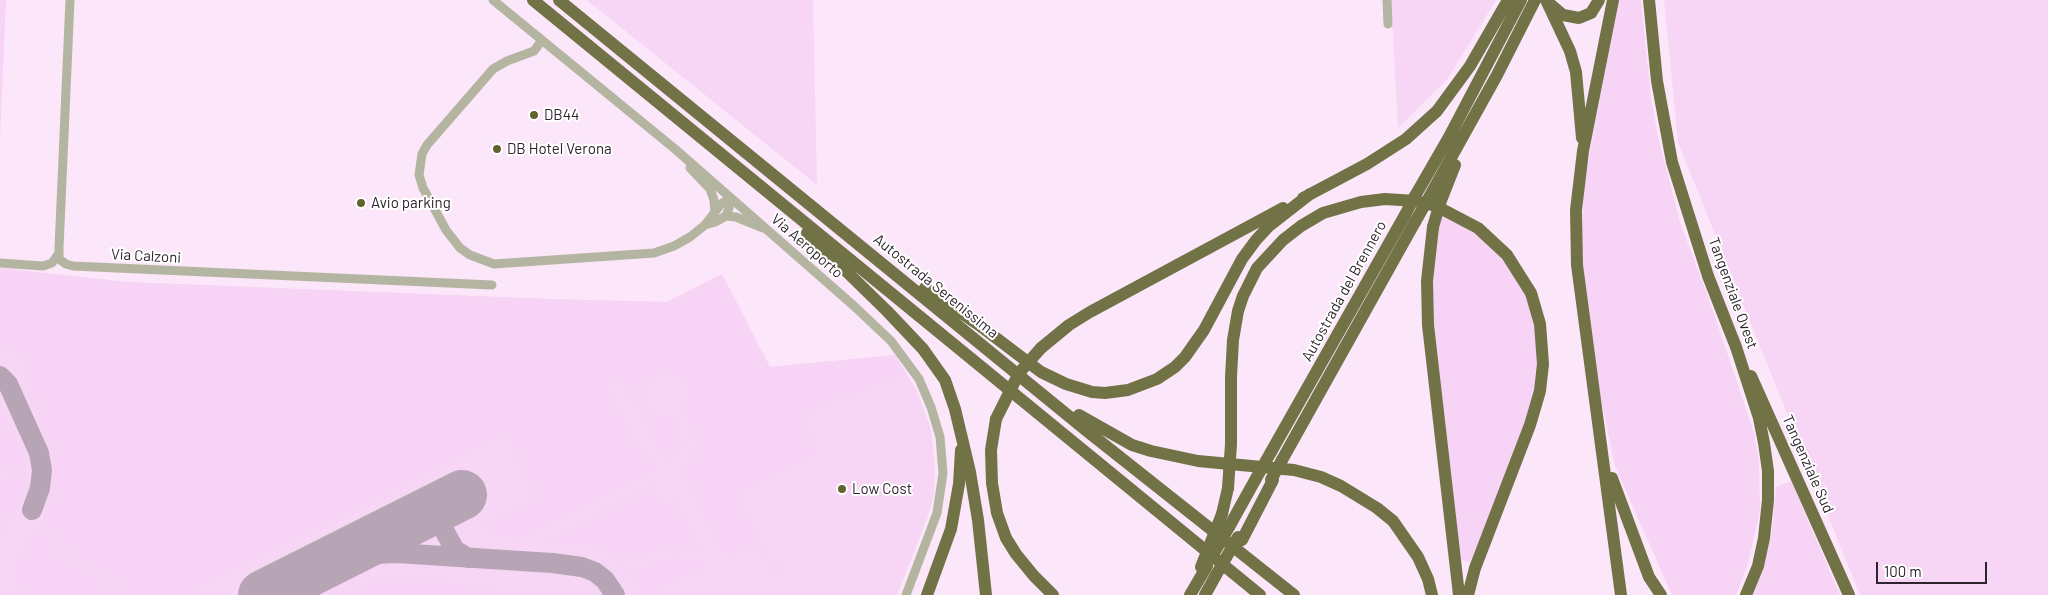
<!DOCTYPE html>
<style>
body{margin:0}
#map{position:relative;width:2048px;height:595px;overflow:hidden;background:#fce6fa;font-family:Barlow,sans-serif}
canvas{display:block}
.scale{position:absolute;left:1876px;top:562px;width:111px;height:22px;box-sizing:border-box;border:2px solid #2e242d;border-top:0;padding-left:6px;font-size:15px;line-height:18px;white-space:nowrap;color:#2e242d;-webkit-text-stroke:4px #fff;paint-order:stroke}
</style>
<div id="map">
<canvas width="2048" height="595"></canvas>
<div class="scale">100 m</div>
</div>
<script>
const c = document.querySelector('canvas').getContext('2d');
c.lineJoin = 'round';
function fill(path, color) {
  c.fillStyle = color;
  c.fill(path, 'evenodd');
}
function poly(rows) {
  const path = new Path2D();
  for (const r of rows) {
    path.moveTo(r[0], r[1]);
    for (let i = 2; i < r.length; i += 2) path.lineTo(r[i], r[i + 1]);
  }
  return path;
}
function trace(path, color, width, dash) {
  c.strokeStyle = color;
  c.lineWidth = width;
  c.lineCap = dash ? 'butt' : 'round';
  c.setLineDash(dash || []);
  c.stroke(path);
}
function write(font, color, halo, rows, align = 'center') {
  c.font = font + ' Barlow,sans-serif';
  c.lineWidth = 4;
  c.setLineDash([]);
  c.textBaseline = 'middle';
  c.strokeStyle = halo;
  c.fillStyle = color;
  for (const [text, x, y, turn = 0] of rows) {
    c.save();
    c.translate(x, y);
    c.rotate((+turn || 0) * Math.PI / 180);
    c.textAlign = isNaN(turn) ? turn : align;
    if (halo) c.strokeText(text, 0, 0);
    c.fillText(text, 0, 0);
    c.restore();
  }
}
const built = poly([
 [587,0,813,0,817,185],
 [1391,0,1496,0,1448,78,1398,128],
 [1664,0,2048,0,2048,595,1860,595,1678,142],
 [0,268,126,282,548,299,667,302,722,274,770,367,895,355,917,391,931,429,935,467,934,494,927,519,897,595,0,595]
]);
const green = poly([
 [0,0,6,0,0,138],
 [1619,0,1641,0,1651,98,1658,137,1680,222,1712,308,1754,433,1759,462,1760,509,1748,564,1736,595,1672,595,1615,466,1601,399,1587,317,1582,249,1584,184],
 [1442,213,1490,242,1523,286,1535,320,1539,368,1531,407,1472,561,1468,562,1462,560,1460,556,1432,328,1434,248],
 [0,268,126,282,548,299,667,302,722,274,770,367,895,355,907,374,806,416,818,456,741,495,773,566,785,561,789,571,776,575,771,573,755,545,729,558,719,553,683,474,682,467,692,453,693,442,691,432,681,410,687,397,684,387,676,379,668,375,657,378,650,386,648,395,650,405,656,412,674,414,685,441,684,451,672,462,665,466,619,379,609,385,641,448,645,446,658,470,519,541,493,536,477,525,534,496,505,437,187,595,130,595,90,568,59,545,49,531,43,518,50,498,53,477,52,458,47,439,38,420,22,362,0,345],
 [0,407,23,447,27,471,0,472],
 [28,475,23,501,0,538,0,476],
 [663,477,666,479,655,486,665,502,676,497,706,552,678,548,659,552,621,566,611,557,597,549,539,542],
 [1791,481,1840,595,1753,595,1763,569,1772,531,1776,487],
 [41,521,54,544,66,556,123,595,18,595,12,566],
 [677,555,706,560,707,569,652,595,642,594,626,571,659,558],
 [392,576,436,578,536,595,336,595,365,580]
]);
const taxiway = poly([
 [0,376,8,384,39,453,42,470,40,488,32,510],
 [416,519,427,517,440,523,455,550,468,558],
 [332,561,373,554,397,553,552,563,582,567,595,572,605,580,615,595]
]);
const runway = poly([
 [263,595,462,495]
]);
const minor = poly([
 [70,0,59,248,59,259,66,264,73,266,492,285],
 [493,0,675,149,854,306,891,341,919,379,931,407,940,437,943,473,937,513,906,595],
 [1387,0,1388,24],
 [542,40,534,51,507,61,493,69,427,145,422,154,419,175,423,188,446,230,460,248,470,255,494,264,654,253,674,246,690,237,705,225,721,204,730,198],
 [690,168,710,189,714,200,715,212],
 [726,216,736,217,763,228],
 [705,225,715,222,726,216,729,208,730,198],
 [0,263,43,266,52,263,59,253]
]);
const highway = poly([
 [533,0,1260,595],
 [559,0,1087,431,1294,595],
 [1546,0,1570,51,1576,72,1582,138],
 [1613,0,1583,151,1576,210,1577,265,1621,595],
 [1649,0,1657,81,1672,162,1708,276,1736,347,1759,418,1764,443,1768,471,1768,500,1764,538,1758,566,1746,595],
 [1550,4,1563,15,1579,18,1591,13,1599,0],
 [1415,196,1449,137,1521,0],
 [1303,198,1367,164,1406,139,1437,111,1470,66,1508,0],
 [1427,201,1497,75,1535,0],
 [1440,203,1455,165],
 [1433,227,1427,281,1428,325,1459,595],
 [807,233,887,311,923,349,945,380,955,409,970,472,978,520,986,595],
 [925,288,979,325,1041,372,1066,384,1092,392,1105,393,1128,390,1157,379,1175,367,1185,357,1204,330,1242,259,1256,240,1269,226,1310,194],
 [1041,348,1069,325,1090,312,1283,208],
 [1751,376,1849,595],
 [1079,415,1132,445,1151,451,1198,461,1294,470,1321,477,1341,486,1377,508,1393,521,1418,557,1428,579,1432,595],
 [996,419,991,450,992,483,997,513,1006,538,1016,554,1034,576,1053,595],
 [1231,444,1231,377,1233,340,1238,311,1243,296,1257,268,1283,240,1301,226,1323,213,1361,202,1385,199,1416,201,1436,206,1478,228,1507,255,1531,293,1540,324,1543,364,1540,391,1530,425,1475,568,1468,595],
 [1271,452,1405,215],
 [1282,460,1415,222],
 [1612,478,1649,577,1661,595],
 [1222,514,1228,488],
 [1229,527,1259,473],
 [1242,540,1273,480],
 [927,595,951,529,959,484,961,450],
 [1190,595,1207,566],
 [1205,595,1216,575]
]);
const highwayBridge = poly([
 [1405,215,1415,196],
 [1415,222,1427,201],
 [1433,227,1440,203],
 [996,419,1019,373,1041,348],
 [1259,473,1271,452],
 [1271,480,1282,460],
 [1228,488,1231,444],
 [1214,553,1229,527],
 [1201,567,1222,514],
 [1216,575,1238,537]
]);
const markers = [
 [534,115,5,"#61622f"],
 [497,149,5,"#61622f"],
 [361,203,5,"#61622f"],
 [842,489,5,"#61622f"]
];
const poiNames = [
 ["DB44",544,115],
 ["DB Hotel Verona",507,149],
 ["Avio parking",371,203],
 ["Low Cost",852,489]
];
const streetNames = [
 ["Via Aeroporto",807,246,41],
 ["Via Calzoni",146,256,3],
 ["Autostrada Serenissima",936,286,39],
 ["Autostrada del Brennero",1344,291,-61],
 ["Tangenziale Ovest",1733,293,70],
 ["Tangenziale Sud",1808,464,66]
];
fill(built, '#f6d6f4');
fill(green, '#f7d3f5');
trace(taxiway, '#b7a5b6', 20);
trace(runway, '#b7a5b6', 50);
trace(minor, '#b3b5a0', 9);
trace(highway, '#717346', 12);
trace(highwayBridge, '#717346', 12);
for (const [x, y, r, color] of markers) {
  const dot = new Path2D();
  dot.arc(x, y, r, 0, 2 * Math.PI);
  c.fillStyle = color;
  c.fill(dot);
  trace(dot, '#fff', 2);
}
write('15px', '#2e242d', '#fff', poiNames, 'left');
write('15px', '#2e242d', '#fff', streetNames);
</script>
